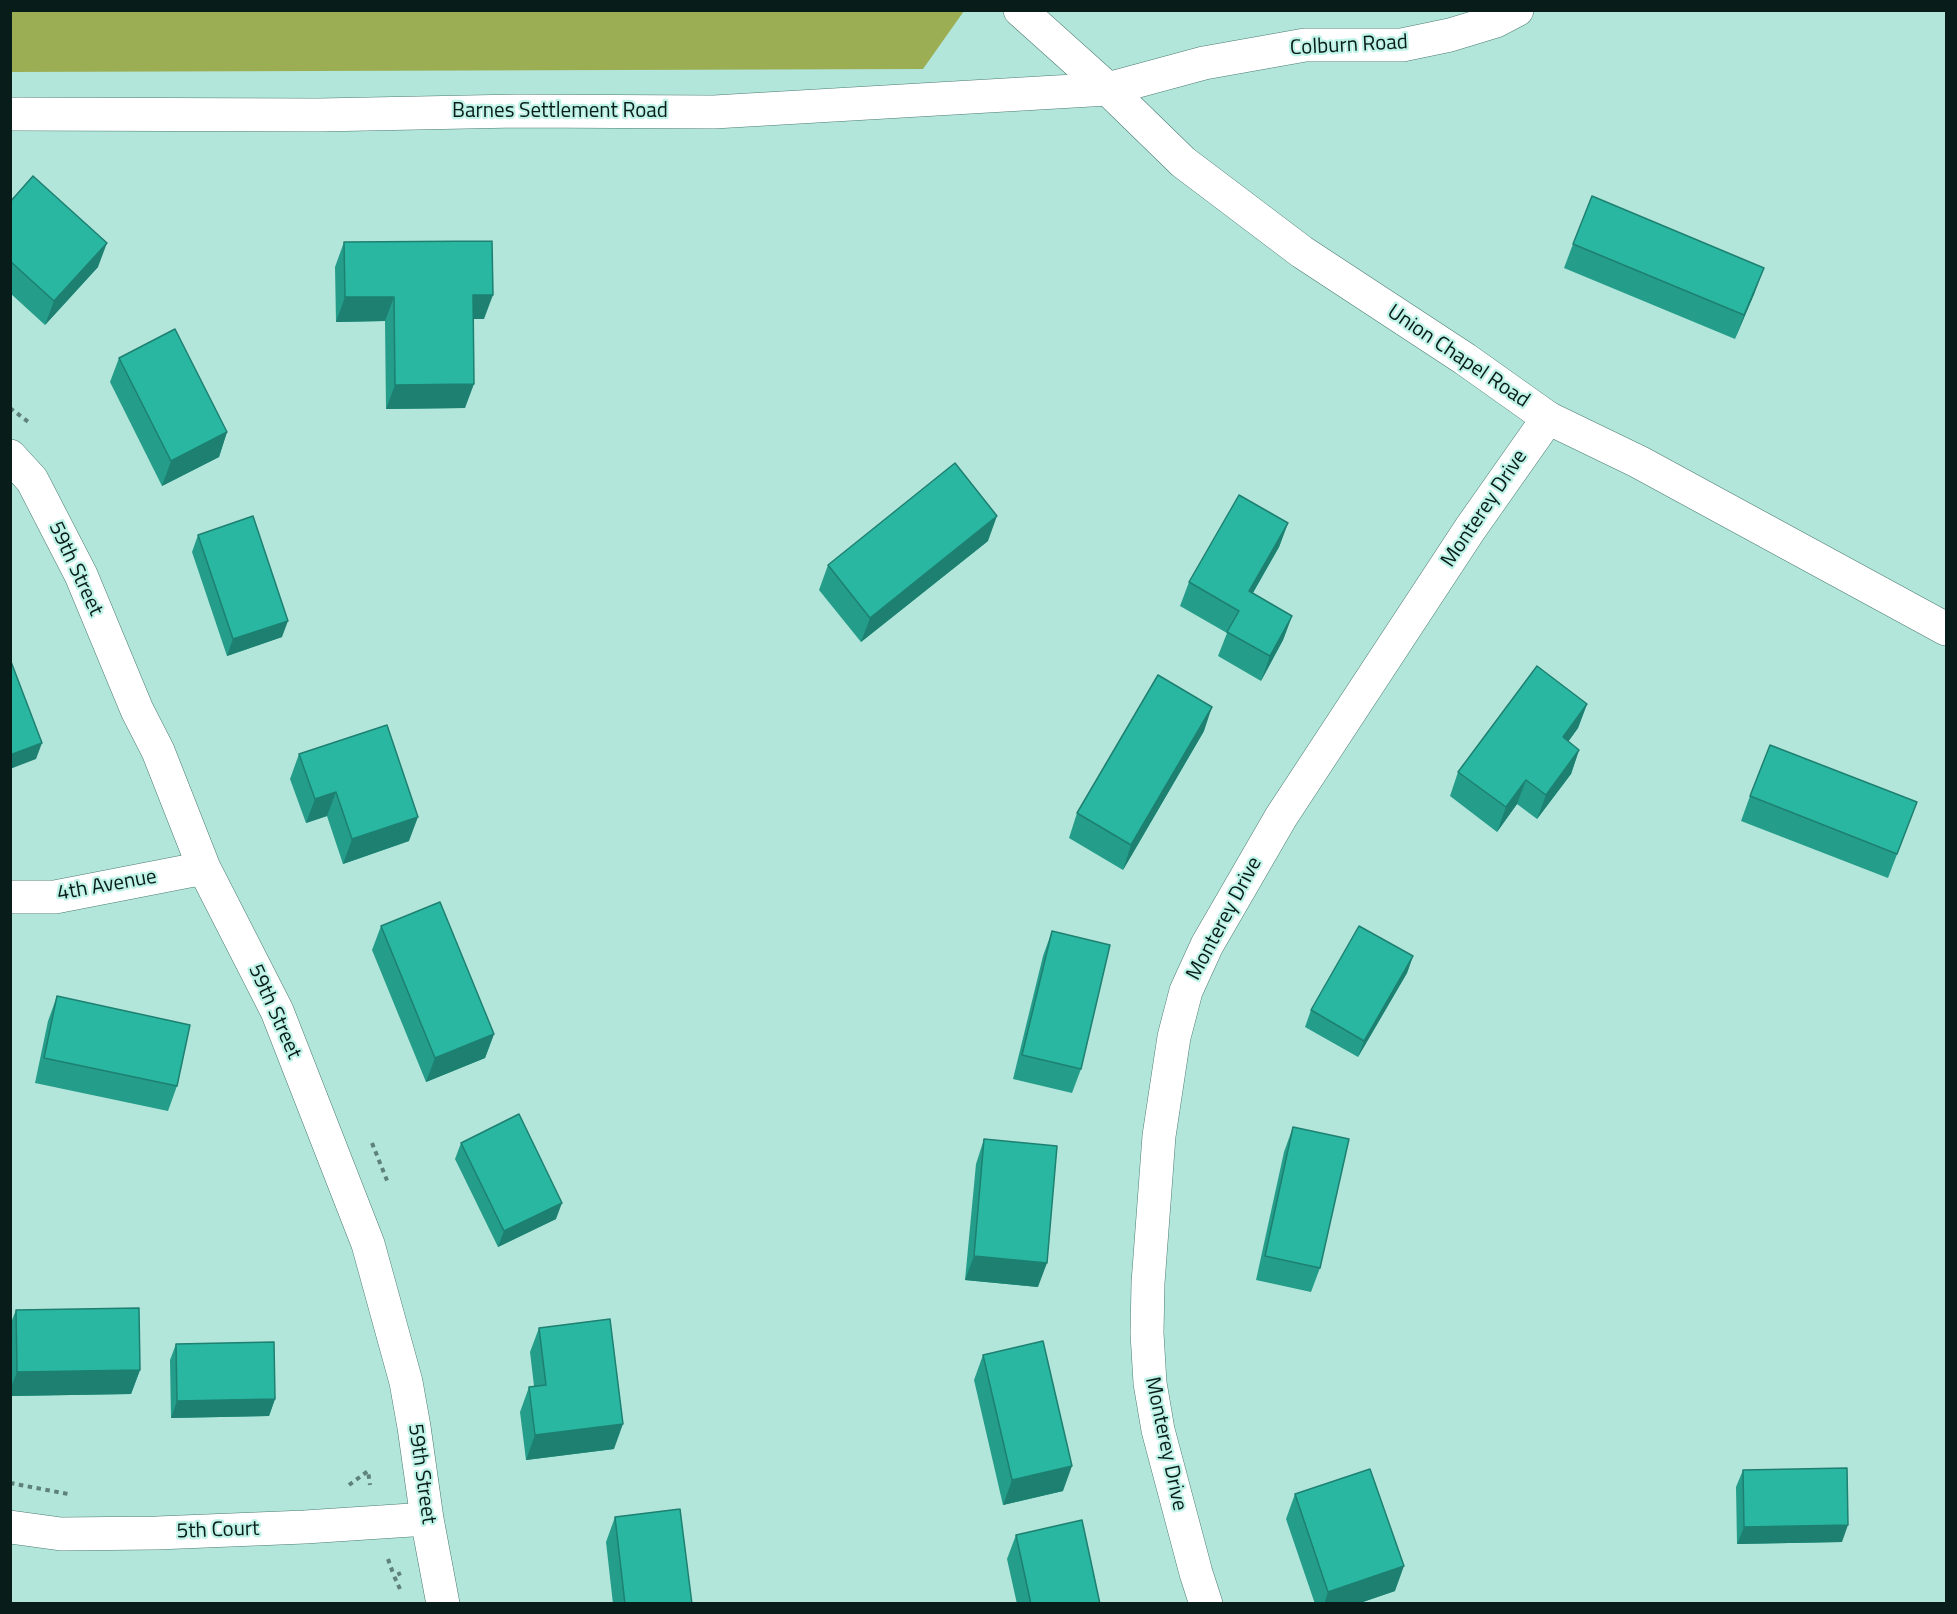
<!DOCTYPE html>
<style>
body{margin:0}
#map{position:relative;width:1957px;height:1614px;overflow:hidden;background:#b3e6da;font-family:"Titillium Web",sans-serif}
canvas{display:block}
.frame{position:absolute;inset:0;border:12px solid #081d19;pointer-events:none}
</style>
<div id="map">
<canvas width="1957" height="1614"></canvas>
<div class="frame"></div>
</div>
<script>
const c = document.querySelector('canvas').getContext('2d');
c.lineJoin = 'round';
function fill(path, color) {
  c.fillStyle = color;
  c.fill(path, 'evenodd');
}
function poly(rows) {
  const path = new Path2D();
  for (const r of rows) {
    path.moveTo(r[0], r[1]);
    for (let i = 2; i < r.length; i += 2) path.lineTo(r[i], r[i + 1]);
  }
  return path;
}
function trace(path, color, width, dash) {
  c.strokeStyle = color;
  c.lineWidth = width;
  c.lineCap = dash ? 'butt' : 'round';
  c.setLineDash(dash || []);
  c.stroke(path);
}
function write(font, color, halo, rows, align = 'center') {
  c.font = font + ' "Titillium Web",sans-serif';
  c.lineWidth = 4.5;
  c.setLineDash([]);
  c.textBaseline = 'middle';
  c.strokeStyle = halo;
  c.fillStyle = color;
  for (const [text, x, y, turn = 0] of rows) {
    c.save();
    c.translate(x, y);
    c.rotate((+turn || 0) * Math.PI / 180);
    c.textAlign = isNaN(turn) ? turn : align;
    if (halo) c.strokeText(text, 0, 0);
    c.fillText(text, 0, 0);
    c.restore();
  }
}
const forest = poly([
 [10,11,11,10,964,11,923,69,11,72]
]);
const path = poly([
 [10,408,31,424],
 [372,1143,388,1183],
 [10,1483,68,1494],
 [349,1485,368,1471,370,1485],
 [388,1559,394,1576],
 [400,1589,394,1576,401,1573]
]);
const minor = poly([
 [10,114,319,115,517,111,714,112,1108,89,1204,63,1305,45,1402,45,1450,35,1496,21,1517,10],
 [10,456,32,480,81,575,137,710,158,751,204,868,277,1011,368,1244,406,1382,414,1427,427,1519,443,1604],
 [10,897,55,897,204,868],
 [10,1527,61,1534,157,1533,305,1527,427,1519],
 [1206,1604,1196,1573,1158,1430,1150,1383,1147,1333,1148,1283,1159,1136,1174,1037,1186,991,1207,945,1281,817,1470,529,1548,418]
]);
const tertiary = poly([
 [1020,10,1108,89,1183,162,1302,252,1465,359,1548,418,1639,462,1946,629]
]);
const wall = poly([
 [10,202,98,267,45,325,10,293],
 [344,242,484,319,474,319,465,408,386,409,385,321,336,322,335,267],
 [1573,244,1755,292,1735,339,1564,268],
 [119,358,227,432,219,457,162,486,110,382],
 [1288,523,1279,547,1253,593,1292,616,1283,640,1261,681,1218,656,1227,633,1180,606,1189,582],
 [198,535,282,637,227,656,192,552],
 [988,541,861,642,819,590,828,565],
 [1587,704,1578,728,1568,742,1579,750,1571,774,1537,819,1517,804,1497,832,1450,796,1458,772],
 [1204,731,1123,870,1069,838,1077,813],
 [299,754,409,841,343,864,327,816,306,823,290,779],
 [1750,796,1917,802,1888,878,1741,821],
 [381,926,494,1034,485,1058,426,1082,372,950],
 [1052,931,1081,1069,1072,1093,1013,1079,1043,956],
 [1413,956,1407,973,1358,1057,1305,1027,1311,1010],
 [57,996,177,1086,168,1111,35,1083,48,1021],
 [1293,1127,1320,1268,1311,1292,1256,1280,1284,1152],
 [984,1139,1038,1287,965,1280,976,1164],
 [461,1143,556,1219,498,1247,455,1159],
 [16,1310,140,1370,131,1394,10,1396,10,1325],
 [539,1328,614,1449,526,1460,520,1412,529,1387,534,1386,530,1352],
 [176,1344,275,1399,269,1416,171,1418,170,1360],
 [983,1355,1063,1491,1003,1505,974,1380],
 [1743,1470,1842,1542,1737,1544,1736,1487],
 [1295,1494,1395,1591,1357,1604,1315,1604,1286,1519],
 [615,1517,692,1604,613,1604,606,1542],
 [1016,1535,1100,1604,1017,1604,1007,1559]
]);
const shadedWall = poly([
 [107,243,98,267,45,325,54,301],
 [1764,268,1755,292,1735,339,1744,315],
 [473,295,493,295,484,319,464,319],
 [345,297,394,297,385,321,336,322],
 [474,384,465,408,386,409,395,385],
 [227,432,219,457,162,486,171,461],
 [997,516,988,541,861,642,870,618],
 [1288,523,1279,547,1240,615,1249,591],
 [1292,616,1283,640,1261,681,1270,656],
 [288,621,282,637,227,656,233,639],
 [1587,704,1578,728,1554,761,1563,737],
 [1212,707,1204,731,1123,870,1131,845],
 [42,743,36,759,10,769,10,755],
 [1579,750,1571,774,1537,819,1546,795],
 [1526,780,1517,804,1497,832,1506,807],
 [336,792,327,816,306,823,315,799],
 [418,817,409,841,343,864,352,839],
 [1413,956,1407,973,1358,1057,1364,1041],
 [494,1034,485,1058,426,1082,435,1058],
 [562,1203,556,1219,498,1247,504,1231],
 [974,1256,1047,1263,1038,1287,965,1280],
 [140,1370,131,1394,10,1396,10,1390,17,1372],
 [275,1399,269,1416,171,1418,177,1401],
 [623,1424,614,1449,526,1460,535,1435],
 [1072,1466,1063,1491,1003,1505,1012,1480],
 [1848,1525,1842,1542,1737,1544,1744,1527],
 [1404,1566,1395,1591,1357,1604,1324,1604,1328,1592]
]);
const building = poly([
 [33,176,107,243,54,301,10,261,10,202,33,176],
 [1592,196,1764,268,1744,315,1573,244,1592,196],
 [492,241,493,295,473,295,474,384,395,385,394,297,345,297,344,242,492,241],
 [175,329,227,432,171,461,119,358,175,329],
 [955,463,997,516,870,618,828,565,955,463],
 [1239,495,1288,523,1249,591,1292,616,1270,656,1227,632,1239,611,1189,582,1239,495],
 [253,516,288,621,233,639,198,535,253,516],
 [10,659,42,743,10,755,10,659],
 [1537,666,1587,704,1563,737,1579,750,1546,795,1526,780,1506,807,1458,772,1537,666],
 [1158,675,1212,707,1131,845,1077,813,1158,675],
 [387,725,418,817,352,839,336,792,315,799,299,754,387,725],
 [1770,745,1917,802,1897,854,1750,796,1770,745],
 [440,902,494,1034,435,1058,381,926,440,902],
 [1359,926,1413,956,1364,1041,1311,1010,1359,926],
 [1052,931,1110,945,1081,1069,1022,1055,1052,931],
 [57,996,190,1025,177,1086,44,1058,57,996],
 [519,1114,562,1203,504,1231,461,1143,519,1114],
 [1293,1127,1349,1139,1320,1268,1265,1256,1293,1127],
 [984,1139,1057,1146,1047,1263,974,1256,984,1139],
 [139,1308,140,1370,17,1372,16,1310,139,1308],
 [610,1319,623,1424,535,1435,529,1387,546,1385,539,1328,610,1319],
 [1043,1341,1072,1466,1012,1480,983,1355,1043,1341],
 [274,1342,275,1399,177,1401,176,1344,274,1342],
 [1847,1468,1848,1525,1744,1527,1743,1470,1847,1468],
 [1370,1469,1404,1566,1328,1592,1295,1494,1370,1469],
 [680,1509,692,1604,625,1604,615,1517,680,1509],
 [1082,1520,1100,1604,1031,1604,1016,1535,1082,1520]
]);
const streetNames = [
 ["Colburn Road",1349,46,-3],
 ["Barnes Settlement Road",560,112],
 ["Union Chapel Road",1458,357,34],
 ["Monterey Drive",1485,509,-56],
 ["59th Street",75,569,65],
 ["4th Avenue",107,886,-10],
 ["Monterey Drive",1225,919,-62],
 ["59th Street",274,1012,66],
 ["Monterey Drive",1165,1444,78],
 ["59th Street",421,1474,82],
 ["5th Court",218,1531,-2]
];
fill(forest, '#9bae53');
trace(minor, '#4b7b71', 34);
trace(tertiary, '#4b7b71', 34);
trace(path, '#5e827a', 4, [4.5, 4.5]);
trace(minor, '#fff', 33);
trace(tertiary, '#fff', 33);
fill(wall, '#249d8b');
fill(shadedWall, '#1d8071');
fill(building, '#2ab7a2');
trace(building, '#1d8071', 1.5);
write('21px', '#081d19', '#c0f3e8', streetNames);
</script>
